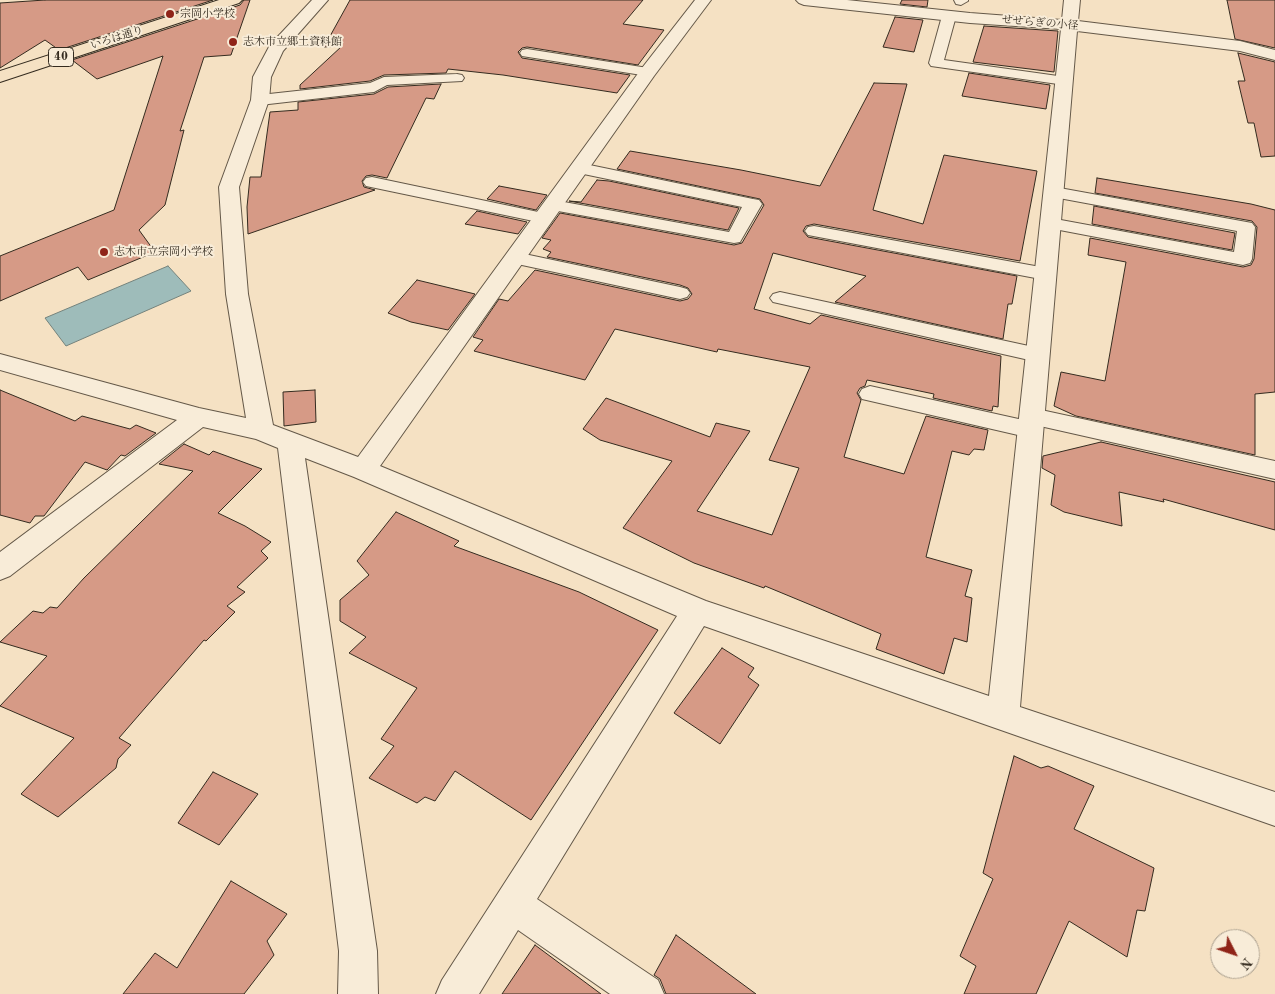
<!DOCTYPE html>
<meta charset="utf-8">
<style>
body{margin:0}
#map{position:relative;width:1275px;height:994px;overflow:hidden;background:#f5e1c3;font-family:"Old Standard TT",serif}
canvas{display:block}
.north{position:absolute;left:1210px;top:929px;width:50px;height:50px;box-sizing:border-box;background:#f8ecd8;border:1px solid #aa9f8e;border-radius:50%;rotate:131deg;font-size:14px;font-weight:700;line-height:20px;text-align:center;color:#342b1f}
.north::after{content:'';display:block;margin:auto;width:18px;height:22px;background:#8f2418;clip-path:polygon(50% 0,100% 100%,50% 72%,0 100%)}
</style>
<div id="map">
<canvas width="1275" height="994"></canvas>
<div class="north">N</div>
</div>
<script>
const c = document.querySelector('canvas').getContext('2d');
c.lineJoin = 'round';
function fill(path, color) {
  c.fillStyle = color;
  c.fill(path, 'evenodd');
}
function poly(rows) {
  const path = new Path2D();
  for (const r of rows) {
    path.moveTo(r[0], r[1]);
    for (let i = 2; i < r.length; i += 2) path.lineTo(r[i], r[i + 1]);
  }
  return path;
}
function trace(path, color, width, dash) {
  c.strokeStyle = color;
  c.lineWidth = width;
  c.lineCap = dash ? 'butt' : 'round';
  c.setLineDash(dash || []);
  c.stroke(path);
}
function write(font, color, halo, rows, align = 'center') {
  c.font = font + ' "Old Standard TT","Noto Serif JP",serif';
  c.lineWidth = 4;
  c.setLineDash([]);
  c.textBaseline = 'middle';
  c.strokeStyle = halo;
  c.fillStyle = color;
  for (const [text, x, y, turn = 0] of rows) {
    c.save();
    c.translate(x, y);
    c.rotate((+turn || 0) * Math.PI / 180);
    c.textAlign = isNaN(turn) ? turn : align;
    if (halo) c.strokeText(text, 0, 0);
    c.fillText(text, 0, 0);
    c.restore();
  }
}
const water = poly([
 [168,266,191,291,66,346,45,318,168,266]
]);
const building = poly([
 [45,0,213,0,59,50,45,40,0,68,0,3,45,0],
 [244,0,250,0,231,55,204,57,180,131,184,130,165,205,139,230,155,252,88,280,78,267,0,301,0,256,114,210,163,56,97,79,72,60,240,5,244,0],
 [350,0,643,0,623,24,664,30,638,65,527,47,522,48,518,52,522,58,630,75,617,93,503,75,448,69,446,73,384,75,370,81,300,89,300,85,342,46,324,47,350,0],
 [902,0,928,0,927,7,900,4,902,0],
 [1227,0,1275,0,1275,48,1235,39,1227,0],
 [895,17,923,20,914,52,883,47,895,17],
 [984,26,1058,31,1054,72,973,62,984,26],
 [1238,53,1275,62,1275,156,1261,157,1254,123,1248,123,1238,81,1245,81,1238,53],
 [969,73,1050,85,1046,109,962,96,969,73],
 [874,83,907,84,873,210,923,224,944,155,1037,171,1020,261,814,224,806,226,803,231,808,237,1017,276,1012,304,1008,304,1003,339,835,302,866,276,773,253,754,309,810,324,821,315,1001,356,998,407,993,406,992,411,933,398,934,394,867,380,865,386,860,388,857,393,861,400,844,457,904,474,926,416,988,430,984,450,974,449,969,455,952,451,926,557,972,570,965,596,972,598,967,642,954,638,944,674,876,649,881,634,765,586,764,588,694,563,623,528,672,461,600,440,583,429,606,398,710,437,716,423,750,431,697,511,772,535,799,468,769,460,810,367,718,349,717,352,615,329,585,380,474,351,483,340,473,337,499,299,508,301,535,270,680,301,688,299,692,294,688,288,680,285,547,257,551,252,543,249,551,240,542,238,560,213,734,245,742,243,764,205,760,199,617,169,630,151,741,170,820,186,874,83],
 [441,84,434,99,426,98,387,178,372,175,366,176,362,181,364,187,375,190,248,234,247,207,250,177,261,177,270,112,298,110,298,102,374,94,388,87,441,84],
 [1097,178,1251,204,1275,210,1275,392,1255,394,1255,455,1076,416,1054,406,1061,372,1105,381,1126,262,1088,255,1090,238,1243,267,1251,265,1254,259,1257,227,1252,221,1095,193,1097,178],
 [597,180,609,181,739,208,728,230,569,201,581,202,597,180],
 [499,186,547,195,536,210,487,199,499,186],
 [1094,206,1235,233,1232,250,1092,224,1094,206],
 [477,211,527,222,518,234,465,224,477,211],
 [417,280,475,294,448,330,411,322,388,313,417,280],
 [0,390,75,421,82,416,130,429,136,425,156,433,125,456,121,455,107,470,85,462,44,516,35,516,30,523,0,515,0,390],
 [315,390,316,422,284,426,283,392,315,390],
 [1101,442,1275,482,1275,530,1163,499,1164,502,1119,492,1122,526,1064,512,1051,505,1055,475,1042,468,1043,456,1101,442],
 [184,444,209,455,213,451,262,469,218,513,245,526,271,542,261,551,268,558,237,587,245,592,227,606,235,612,206,641,204,640,119,738,131,745,118,759,116,768,58,817,21,794,74,738,0,706,47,656,0,642,33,611,43,613,50,607,57,608,84,578,193,471,159,464,184,444],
 [396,512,459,541,454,546,579,592,658,630,531,820,455,771,435,801,425,797,417,803,369,778,394,746,381,739,417,688,349,653,366,637,340,621,340,600,369,575,357,561,396,512],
 [722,648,754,668,748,677,759,685,720,744,674,713,722,648],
 [1014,756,1041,768,1048,766,1094,786,1074,829,1154,868,1145,911,1137,910,1127,957,1069,921,1036,994,964,994,976,966,960,956,993,879,983,873,1014,756],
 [213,772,258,794,219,845,178,823,213,772],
 [231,881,287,914,267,941,274,955,244,994,123,994,155,953,177,968,231,881],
 [676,935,756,994,666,994,660,979,654,975,676,935],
 [535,945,601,994,502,994,535,945]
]);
const service = poly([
 [954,0,968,0,968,1,961,5,956,4,954,0],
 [949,12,956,16,944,60,1065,77,1070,78,1072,81,1070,84,1065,85,931,66,929,63,942,16,949,12],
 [527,49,648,68,653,69,655,72,653,75,648,76,522,56,520,53,522,50,527,49],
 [457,74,462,75,464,78,462,81,387,85,374,92,260,105,255,103,252,100,255,97,260,95,370,83,384,77,457,74],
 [580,163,753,199,759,200,762,204,740,242,734,243,547,209,544,205,547,201,553,200,729,232,742,207,574,172,572,168,574,164,580,163],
 [372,177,543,213,549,214,552,218,549,222,543,223,366,186,363,182,366,178,372,177],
 [1054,187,1252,223,1255,227,1252,259,1250,263,1243,265,1044,227,1041,223,1044,219,1050,218,1234,252,1237,231,1048,196,1045,192,1048,188,1054,187],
 [814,226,1046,268,1053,270,1056,274,1053,278,1046,280,808,235,805,231,808,227,814,226],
 [515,252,680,287,687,289,690,293,687,297,680,299,508,262,506,258,508,254,515,252],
 [780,292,1038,348,1045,350,1048,355,1045,360,1038,362,773,302,770,298,773,294,780,292],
 [870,386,1023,420,1021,416,1024,410,1032,408,1275,461,1275,479,1040,426,1042,430,1039,436,1031,438,862,399,859,394,862,389,870,386]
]);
const minor = poly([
 [312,0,328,0,283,51,271,77,269,100,239,187,248,294,273,425,358,457,642,68,695,0,711,0,654,76,380,466,706,601,989,696,1061,29,970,23,804,5,799,3,796,0,847,0,970,13,1062,20,1064,0,1080,0,1078,21,1240,41,1275,50,1275,60,1240,51,1077,31,1020,707,1275,792,1275,826,704,626,537,899,658,980,664,994,610,994,518,930,479,994,436,994,442,980,677,616,354,477,305,458,377,951,378,994,338,994,339,951,278,448,256,439,203,427,10,576,0,580,0,552,177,420,0,370,0,354,199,408,246,418,226,294,219,187,251,100,253,77,270,45,312,0]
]);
const primary = poly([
 [219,0,242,0,239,3,0,82,0,71,219,0]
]);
const markers = [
 [170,14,5,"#8f2418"],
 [233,42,5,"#8f2418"],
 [104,252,5,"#8f2418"]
];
const farPoinames = [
 ["宗岡小学校",180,14],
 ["志木市立郷土資料館",243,42],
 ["志木市立宗岡小学校",114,252]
];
const farStreetnames = [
 ["せせらぎの小径",1040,23,5],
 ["いろは通り",117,38,-18]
];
const shields = [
 [61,57,25]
];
const shieldNames = [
 ["40",61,57]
];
fill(water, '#9ebcba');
trace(water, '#74827c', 1);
fill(building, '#d69a86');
trace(building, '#342b1f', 1);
trace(service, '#645848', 2);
trace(minor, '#645848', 2);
trace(primary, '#342b1f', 2);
fill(service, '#f8ecd8');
fill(minor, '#f8ecd8');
fill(primary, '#f5e1c3');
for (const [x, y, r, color] of markers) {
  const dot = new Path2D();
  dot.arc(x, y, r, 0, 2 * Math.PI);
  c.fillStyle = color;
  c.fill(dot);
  trace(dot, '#f8ecd8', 2);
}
write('11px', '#342b1f', '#f8ecd8', farPoinames, 'left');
write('11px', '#342b1f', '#f8ecd8', farStreetnames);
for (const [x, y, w] of shields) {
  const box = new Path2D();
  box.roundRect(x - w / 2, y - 9.5, w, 19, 4);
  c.fillStyle = '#f8ecd8';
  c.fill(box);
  trace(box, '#342b1f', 1);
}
write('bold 12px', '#342b1f', null, shieldNames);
</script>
